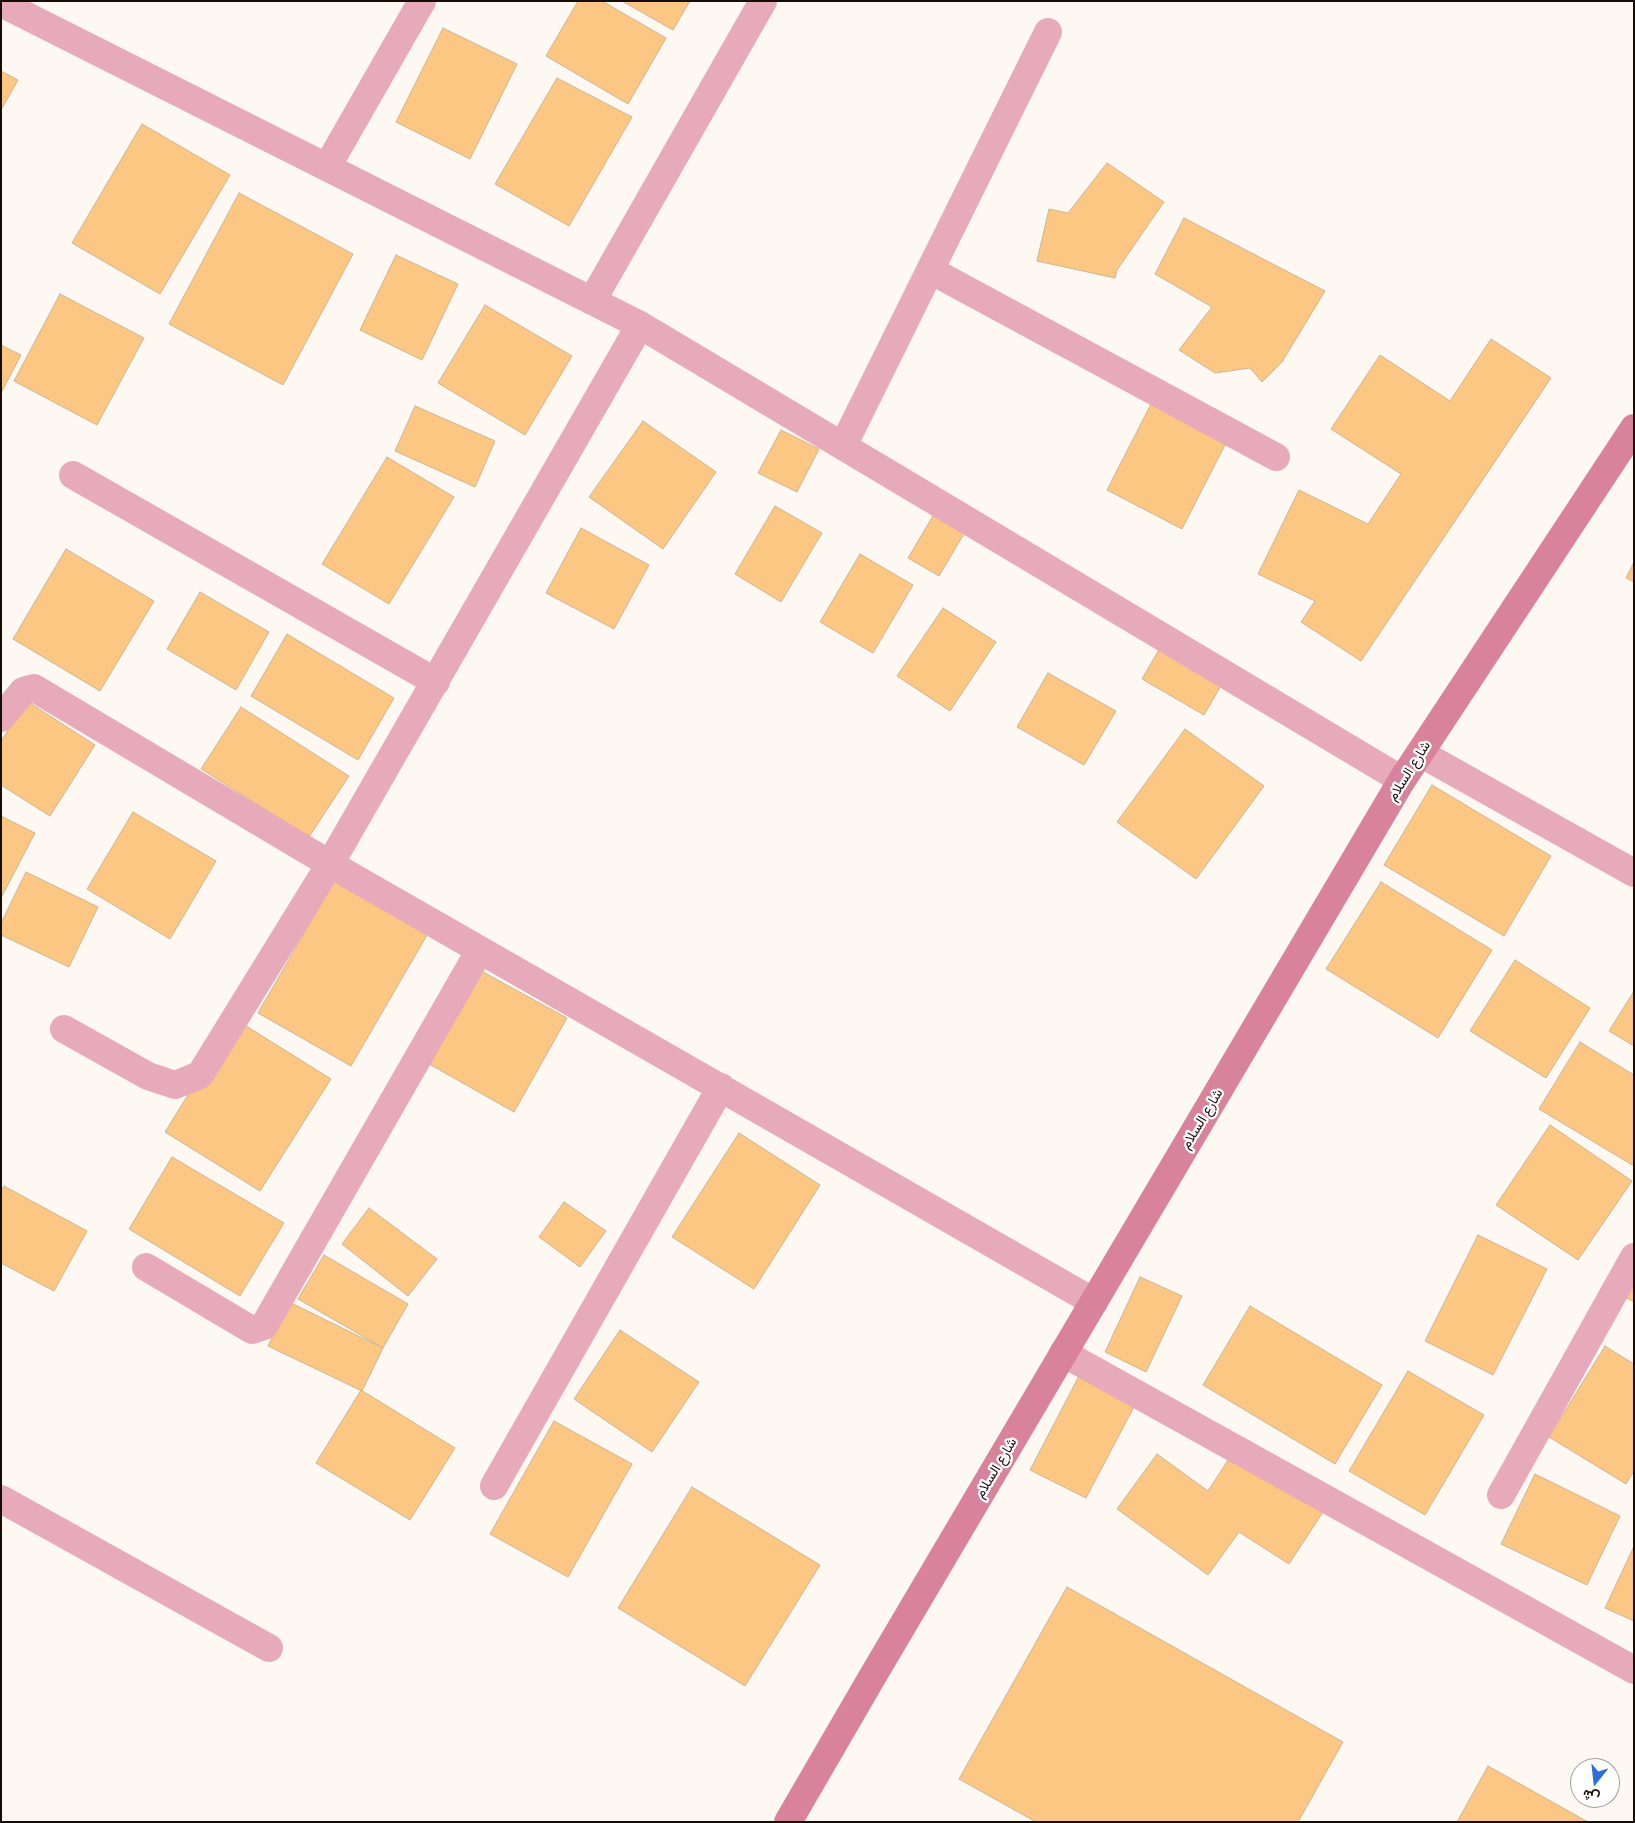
<!DOCTYPE html>
<meta charset="utf-8">
<style>
body{margin:0}
#map{position:relative;width:1635px;height:1823px;overflow:hidden;background:#fdf8f2;font-family:"Public Sans",Vazirmatn,sans-serif}
canvas{display:block}
.frame{position:absolute;inset:0;border:2px solid #160e04;pointer-events:none}
.north{position:absolute;left:1570px;top:1758px;width:50px;height:50px;box-sizing:border-box;background:#fff;border:1px solid #a29f9b;border-radius:50%;rotate:196deg;font-size:14px;font-weight:700;line-height:20px;text-align:center;color:#160e04}
.north::after{content:'';display:block;margin:auto;width:18px;height:22px;background:#2a6edb;clip-path:polygon(50% 0,100% 100%,50% 72%,0 100%)}
</style>
<div id="map">
<canvas width="1635" height="1823"></canvas>
<div class="frame"></div>
<div class="north">ش</div>
</div>
<script>
const c = document.querySelector('canvas').getContext('2d');
c.lineJoin = 'round';
function fill(path, color) {
  c.fillStyle = color;
  c.fill(path, 'evenodd');
}
function poly(rows) {
  const path = new Path2D();
  for (const r of rows) {
    path.moveTo(r[0], r[1]);
    for (let i = 2; i < r.length; i += 2) path.lineTo(r[i], r[i + 1]);
  }
  return path;
}
function trace(path, color, width, dash) {
  c.strokeStyle = color;
  c.lineWidth = width;
  c.lineCap = dash ? 'butt' : 'round';
  c.setLineDash(dash || []);
  c.stroke(path);
}
function write(font, color, halo, rows, align = 'center') {
  c.font = font + ' "Public Sans",Vazirmatn,sans-serif';
  c.lineWidth = 4.5;
  c.setLineDash([]);
  c.textBaseline = 'middle';
  c.strokeStyle = halo;
  c.fillStyle = color;
  for (const [text, x, y, turn = 0] of rows) {
    c.save();
    c.translate(x, y);
    c.rotate((+turn || 0) * Math.PI / 180);
    c.textAlign = isNaN(turn) ? turn : align;
    if (halo) c.strokeText(text, 0, 0);
    c.fillText(text, 0, 0);
    c.restore();
  }
}
const building = poly([
 [578,1,602,1,666,38,628,104,546,56,578,1],
 [622,1,690,1,673,30,622,1],
 [443,28,517,64,470,159,396,122,443,28],
 [1,71,18,80,1,110,1,71],
 [557,78,632,117,569,226,495,184,557,78],
 [142,124,230,175,160,294,72,243,142,124],
 [1107,163,1164,202,1117,270,1115,278,1037,261,1049,209,1068,213,1107,163],
 [239,193,353,254,283,385,169,324,239,193],
 [1184,218,1325,291,1282,362,1262,382,1250,368,1215,373,1179,350,1212,307,1155,274,1184,218],
 [396,255,458,284,422,360,360,330,396,255],
 [60,294,144,338,97,425,14,381,60,294],
 [485,305,572,356,525,435,438,383,485,305],
 [1491,339,1551,378,1361,661,1301,622,1315,601,1258,574,1299,490,1368,524,1401,474,1331,429,1380,355,1450,401,1491,339],
 [1,345,21,355,1,393,1,345],
 [1151,404,1226,443,1182,529,1107,490,1151,404],
 [415,406,495,441,475,487,395,451,415,406],
 [643,421,716,472,663,549,589,497,643,421],
 [781,430,819,449,797,492,758,473,781,430],
 [387,457,454,497,389,604,322,564,387,457],
 [775,506,822,533,781,602,735,574,775,506],
 [937,509,968,527,939,576,908,558,937,509],
 [581,528,649,565,614,629,546,593,581,528],
 [66,549,154,601,100,691,13,639,66,549],
 [860,554,913,585,873,653,820,622,860,554],
 [1634,562,1634,582,1626,578,1634,562],
 [200,592,269,632,236,690,167,649,200,592],
 [943,608,996,642,950,711,897,676,943,608],
 [287,634,394,698,358,760,251,696,287,634],
 [1164,641,1226,677,1204,715,1142,679,1164,641],
 [1048,673,1116,711,1084,765,1017,727,1048,673],
 [27,701,95,745,50,816,1,785,1,741,27,701],
 [241,707,349,776,309,837,201,769,241,707],
 [1185,729,1264,786,1196,879,1117,822,1185,729],
 [1432,785,1551,856,1504,936,1384,865,1432,785],
 [133,812,216,861,170,939,87,889,133,812],
 [1,816,35,833,1,898,1,816],
 [26,872,98,907,69,967,1,935,1,923,26,872],
 [337,876,430,930,351,1066,258,1013,337,876],
 [1381,882,1492,950,1438,1038,1326,969,1381,882],
 [1515,960,1590,1008,1546,1078,1470,1031,1515,960],
 [474,967,567,1018,514,1112,422,1060,474,967],
 [1634,991,1634,1046,1609,1031,1634,991],
 [235,1019,331,1079,260,1191,165,1132,235,1019],
 [1580,1042,1634,1075,1634,1166,1539,1109,1580,1042],
 [1550,1125,1632,1181,1578,1260,1496,1205,1550,1125],
 [739,1133,820,1185,754,1289,672,1237,739,1133],
 [172,1157,284,1223,240,1296,129,1229,172,1157],
 [4,1186,87,1231,54,1291,1,1263,1,1191,4,1186],
 [564,1202,606,1231,580,1267,539,1237,564,1202],
 [369,1208,437,1259,408,1296,342,1244,369,1208],
 [1478,1235,1547,1269,1493,1375,1425,1341,1478,1235],
 [324,1255,408,1304,383,1348,298,1299,324,1255],
 [1140,1277,1182,1296,1146,1372,1105,1352,1140,1277],
 [1634,1283,1634,1302,1625,1297,1634,1283],
 [289,1302,383,1348,362,1391,268,1346,289,1302],
 [1250,1306,1382,1385,1335,1464,1203,1385,1250,1306],
 [620,1330,699,1382,652,1452,574,1399,620,1330],
 [1605,1346,1634,1364,1634,1471,1626,1484,1549,1437,1605,1346],
 [1408,1371,1484,1415,1425,1515,1349,1471,1408,1371],
 [1080,1374,1136,1403,1086,1498,1030,1470,1080,1374],
 [361,1390,455,1448,410,1520,316,1463,361,1390],
 [554,1421,632,1464,568,1577,490,1534,554,1421],
 [1157,1454,1208,1491,1232,1454,1323,1512,1289,1564,1239,1532,1208,1575,1117,1509,1157,1454],
 [1535,1474,1620,1516,1587,1585,1501,1544,1535,1474],
 [692,1487,820,1565,745,1686,618,1608,692,1487],
 [1634,1546,1634,1621,1605,1608,1634,1546],
 [1067,1587,1343,1742,1298,1822,1036,1822,959,1779,1067,1587],
 [1488,1766,1588,1822,1457,1822,1488,1766]
]);
const minor = poly([
 [1,3,640,325,1402,780],
 [327,167,422,1],
 [930,270,1276,457],
 [592,301,763,1],
 [843,446,1048,32],
 [73,475,436,682],
 [1,718,23,691,34,688,330,864,1094,1302],
 [1420,753,1634,873],
 [64,1029,148,1076,175,1085,200,1075,330,864,640,325],
 [146,1267,252,1330,264,1326,480,950],
 [1063,1353,1634,1670],
 [494,1486,721,1087],
 [1501,1495,1634,1257],
 [1,1499,269,1648]
]);
const secondary = poly([
 [788,1822,871,1679,1402,780,1634,428]
]);
const streetNames = [
 ["شارع السلام",1409,771,-58],
 ["شارع السلام",1202,1119,-59],
 ["شارع السلام",996,1468,-59]
];
fill(building, '#fcc782');
trace(building, '#ccb597', 1);
trace(minor, '#e7aaba', 28);
trace(secondary, '#d9829c', 28);
write('14px', '#160e04', '#fff', streetNames);
</script>
